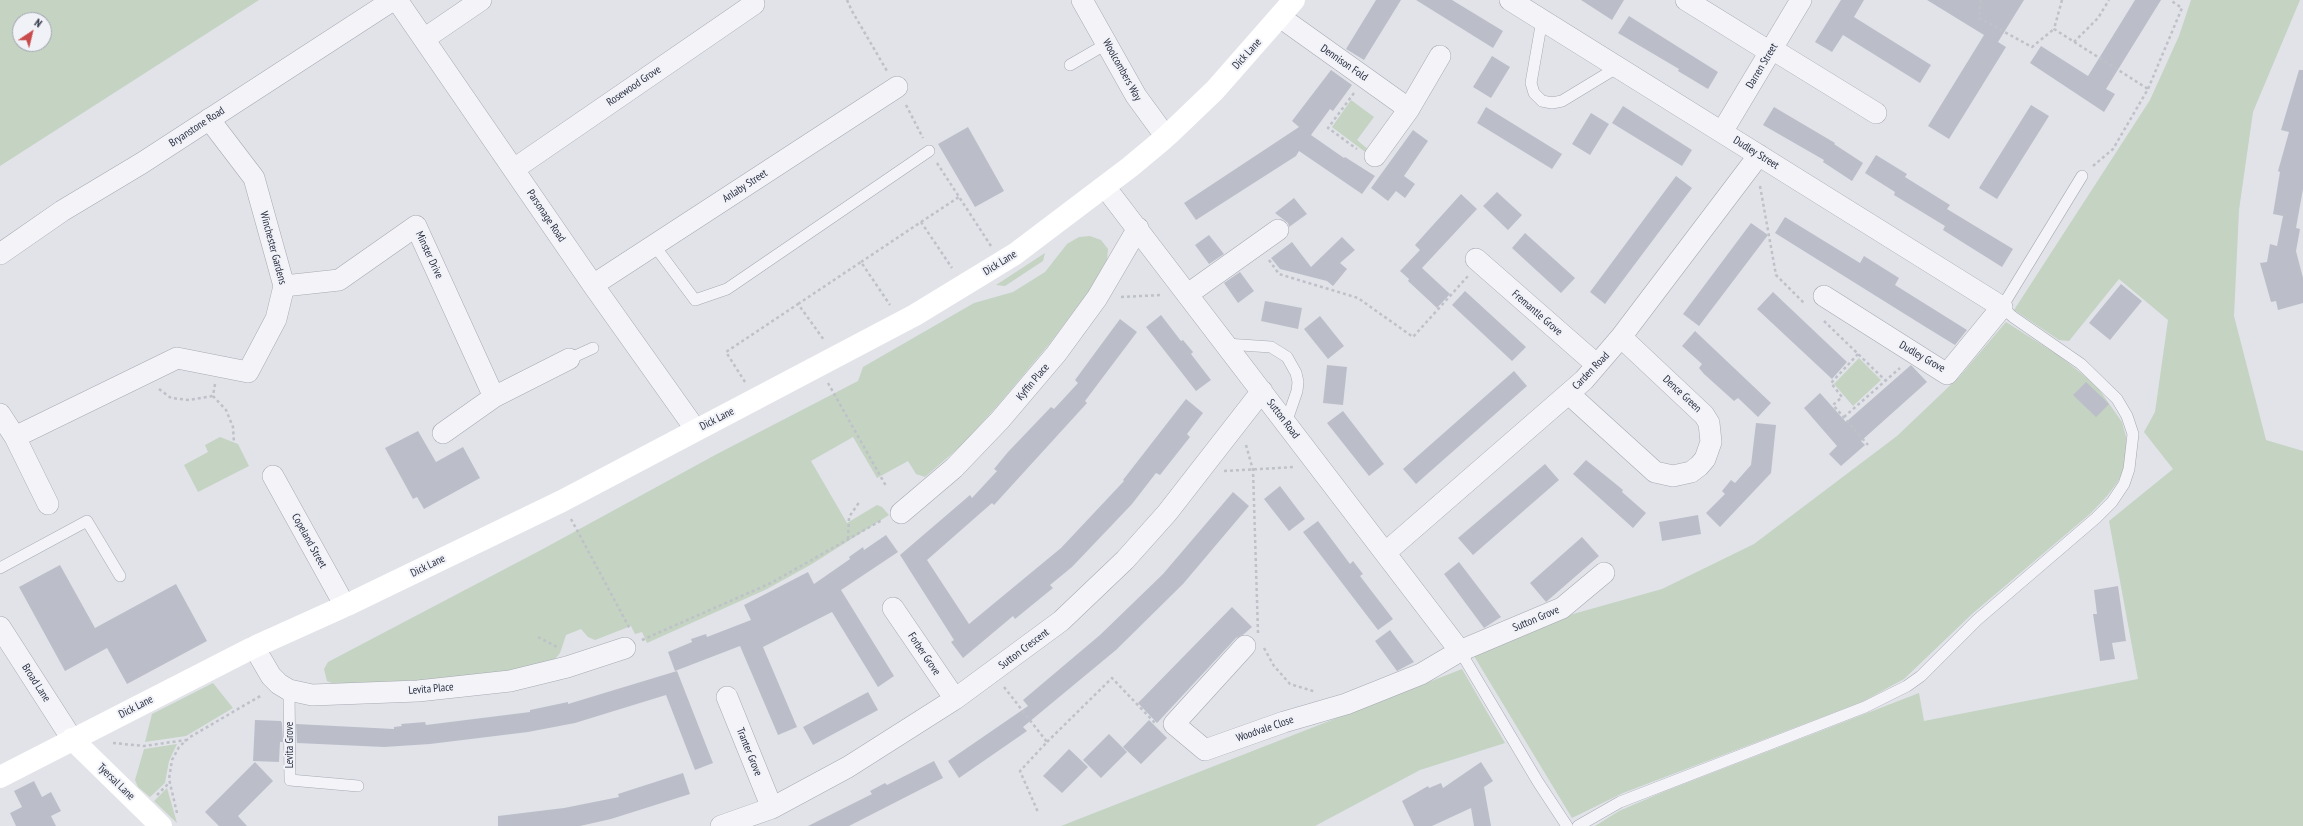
<!DOCTYPE html>
<style>
body{margin:0}
#map{position:relative;width:2303px;height:826px;overflow:hidden;background:#e1e3e9;font-family:"PT Sans Narrow",sans-serif}
canvas{display:block}
.north{position:absolute;left:12px;top:12px;width:40px;height:40px;box-sizing:border-box;background:#f0f2f7;border:1px solid #a1a4ae;border-radius:50%;rotate:35deg;font-size:11px;font-weight:700;line-height:16px;text-align:center;color:#2a2e40}
.north::after{content:'';display:block;margin:auto;width:14px;height:18px;background:#ca4b4b;clip-path:polygon(50% 0,100% 100%,50% 72%,0 100%)}
</style>
<div id="map">
<canvas width="2303" height="826"></canvas>
<div class="north">N</div>
</div>
<script>
const c = document.querySelector('canvas').getContext('2d');
c.lineJoin = 'round';
function fill(path, color) {
  c.fillStyle = color;
  c.fill(path, 'evenodd');
}
function poly(rows) {
  const path = new Path2D();
  for (const r of rows) {
    path.moveTo(r[0], r[1]);
    for (let i = 2; i < r.length; i += 2) path.lineTo(r[i], r[i + 1]);
  }
  return path;
}
function trace(path, color, width, dash) {
  c.strokeStyle = color;
  c.lineWidth = width;
  c.lineCap = dash ? 'butt' : 'round';
  c.setLineDash(dash || []);
  c.stroke(path);
}
function write(font, color, halo, rows, align = 'center') {
  c.font = font + ' "PT Sans Narrow",sans-serif';
  c.lineWidth = 4;
  c.setLineDash([]);
  c.textBaseline = 'middle';
  c.strokeStyle = halo;
  c.fillStyle = color;
  for (const [text, x, y, turn = 0] of rows) {
    c.save();
    c.translate(x, y);
    c.rotate((+turn || 0) * Math.PI / 180);
    c.textAlign = isNaN(turn) ? turn : align;
    if (halo) c.strokeText(text, 0, 0);
    c.fillText(text, 0, 0);
    c.restore();
  }
}
const green = poly([
 [0,0,259,0,0,166],
 [20,20,44,20,44,44,20,44],
 [2191,0,2300,0,2253,112,2239,210,2234,316,2266,440,2303,451,2303,826,1595,826,1619,811,1663,792,1919,693,1924,721,2138,679,2109,521,2173,469,2144,432,2155,412,2168,320,2119,279,2069,341,2059,340,2014,310,2150,100,2179,36],
 [1351,100,1374,117,1357,140,1370,151,1368,154,1332,127],
 [1090,236,1101,240,1108,249,1107,260,1089,291,1050,343,999,404,962,445,925,477,916,474,908,461,877,478,853,437,811,461,847,523,877,505,882,507,889,515,812,564,767,589,647,643,642,632,635,634,631,626,595,640,588,637,581,629,566,635,560,653,550,665,437,682,334,684,327,681,324,669,328,662,541,550,717,454,858,381,863,367,974,303,1013,292,1045,272,1067,244,1079,237],
 [1045,253,1043,261,1005,286,996,285],
 [2006,322,2058,355,2081,373,2098,388,2122,422,2126,437,2127,453,2124,469,2117,483,2107,496,2091,513,1972,614,1904,679,1862,702,1623,793,1572,818,1474,656,1573,614,1662,589,1754,544,1897,436,1960,376],
 [1859,358,1881,380,1853,406,1834,384],
 [220,437,238,444,249,466,198,492,184,465,208,452,205,445],
 [1462,669,1505,743,1420,770,1315,826,1061,826],
 [213,683,233,708,186,736,145,742,152,714],
 [177,744,169,761,165,783,150,797,138,787,135,780,144,749],
 [167,788,177,823,154,801]
]);
const building = poly([
 [1376,0,1401,0,1364,60,1346,49],
 [1416,0,1452,0,1503,31,1493,48],
 [1581,0,1624,0,1612,20],
 [1841,0,1864,0,1854,17,1931,65,1920,83,1843,35,1832,52,1815,42],
 [1927,0,2024,0,1998,42,2006,47,1949,139,1928,126,1984,35],
 [2135,0,2161,0,2106,89,2115,94,2104,112,2030,63,2041,46,2088,76],
 [1629,16,1718,72,1708,89,1678,71,1679,69,1618,33],
 [1492,56,1510,67,1491,98,1473,87],
 [1331,70,1352,85,1333,111,1330,109,1311,135,1344,158,1345,157,1375,176,1362,194,1299,151,1296,156,1196,220,1184,203,1299,127,1292,121],
 [2299,70,2303,70,2303,189,2296,228,2300,229,2296,251,2303,278,2303,303,2278,310,2276,301,2271,302,2260,263,2267,262,2270,244,2277,246,2283,216,2273,214,2280,172,2278,171,2289,132,2281,130],
 [2031,105,2049,116,1997,199,1979,188],
 [1623,106,1692,150,1682,166,1612,123],
 [1486,107,1562,154,1552,169,1477,123],
 [1774,107,1835,143,1834,144,1863,163,1852,181,1823,162,1824,160,1763,125],
 [1591,113,1609,124,1590,155,1572,144],
 [968,127,1004,191,975,207,938,144],
 [1413,130,1428,141,1404,176,1415,184,1405,198,1396,191,1388,201,1371,188],
 [1876,155,1907,174,1905,177,1950,205,1947,209,2013,249,2002,267,1943,230,1945,226,1894,195,1895,192,1865,173],
 [1676,176,1692,188,1605,304,1590,292],
 [1497,192,1522,215,1508,230,1483,206],
 [1461,194,1477,209,1422,268,1450,294,1437,308,1408,281,1409,279,1400,271,1420,250,1415,245],
 [1294,198,1307,214,1289,227,1288,223,1275,213],
 [1785,217,1860,263,1864,256,1899,278,1895,285,1967,330,1955,345,1924,326,1775,233],
 [1751,223,1768,235,1699,326,1683,314],
 [1525,233,1575,278,1561,293,1512,248],
 [1209,235,1224,254,1209,264,1195,245],
 [1342,237,1355,250,1340,263,1347,269,1333,286,1327,281,1280,269,1271,258,1292,242,1311,267],
 [1240,272,1254,291,1238,303,1224,283],
 [2121,284,2142,301,2110,340,2089,323],
 [1465,291,1526,347,1512,361,1452,305],
 [1773,292,1847,362,1832,379,1757,309],
 [1265,301,1302,308,1298,329,1261,321],
 [1161,315,1181,341,1183,340,1193,352,1191,354,1211,380,1196,391,1146,327],
 [1320,316,1344,346,1328,359,1304,329],
 [1120,319,1137,332,1085,401,1087,403,994,505,992,503,927,560,969,624,1061,548,1124,481,1123,480,1186,399,1203,413,1187,434,1190,437,1160,475,1156,473,1132,504,1072,567,1050,585,1053,588,1015,619,1013,616,963,658,951,642,954,640,900,555,970,495,972,498,997,471,994,469,1008,452,1051,407,1054,409,1078,383,1075,380],
 [1695,331,1771,403,1758,417,1738,398,1734,401,1704,374,1699,368,1702,364,1682,346],
 [1327,365,1347,367,1343,405,1323,403],
 [1911,365,1927,382,1861,441,1865,445,1841,466,1829,454,1837,446,1804,408,1820,393,1846,422],
 [1514,371,1527,386,1416,484,1403,469],
 [2086,382,2109,404,2096,417,2073,395],
 [1343,411,1384,464,1369,476,1327,423],
 [1756,423,1776,425,1771,473,1720,527,1706,513,1725,494,1722,491,1731,480,1735,483,1751,465],
 [418,431,436,462,463,447,480,478,424,509,417,497,413,499,385,448],
 [1586,460,1617,485,1623,490,1622,492,1646,513,1633,528,1573,474],
 [1545,464,1559,480,1473,555,1458,538],
 [1280,486,1305,519,1289,531,1264,499],
 [1233,492,1249,506,1183,584,1116,650,1023,727,1027,731,959,778,948,761,1028,706,1023,700,1100,635,1163,574],
 [1698,515,1701,534,1662,541,1659,522],
 [1318,521,1350,564,1353,561,1363,574,1360,576,1393,619,1378,630,1303,532],
 [886,535,898,552,841,590,894,676,878,687,832,612,763,647,797,727,778,735,740,646,675,671,668,652,692,642,691,639,706,634,707,637,751,620,744,605,808,572,814,584,850,559,849,557,863,547,864,550],
 [1582,537,1599,556,1546,602,1530,583],
 [1459,562,1501,617,1484,628,1444,574],
 [60,565,95,628,176,584,207,641,127,684,107,648,65,671,19,587],
 [2118,586,2126,641,2112,643,2115,659,2100,661,2093,614,2097,614,2094,590],
 [1232,607,1252,627,1244,634,1236,638,1157,723,1138,703],
 [1390,630,1414,662,1397,671,1375,641],
 [677,671,713,763,695,770,666,695,575,723,528,732,430,744,384,747,297,743,296,724,394,729,394,727,402,726,401,724,425,722,426,725,530,712,530,710,568,702,568,704],
 [868,692,878,710,813,745,803,727],
 [255,720,281,721,282,723,283,742,280,742,279,762,253,761],
 [1149,720,1167,738,1141,764,1123,747],
 [1109,734,1127,752,1101,778,1083,760],
 [1069,749,1088,767,1062,793,1043,776],
 [934,761,943,778,849,826,808,826,872,794,870,791,885,783,887,785],
 [255,762,273,781,238,816,247,826,219,826,205,812],
 [1481,762,1493,781,1484,787,1491,826,1474,826,1471,808,1432,826,1414,826,1402,801,1428,786,1429,788,1441,783,1443,788],
 [683,773,690,794,611,819,580,826,498,826,498,816,564,808,619,797,618,794],
 [34,781,42,797,51,792,61,811,51,816,56,826,16,826,10,813,22,807,14,791]
]);
const path = poly([
 [847,0,852,11,887,71],
 [1981,0,1979,18,2032,47,2054,29],
 [2062,0,2054,29,2148,89],
 [2074,42,2098,18,2109,0],
 [1354,93,1328,128,1357,149],
 [906,105,923,138],
 [937,163,991,246],
 [2093,166,2113,149,2148,89,2182,8,2170,0],
 [1760,186,1776,275,1804,303],
 [921,222,959,197],
 [1269,260,1279,274,1358,298,1413,337,1468,276],
 [861,262,921,222,952,268],
 [1121,297,1162,295],
 [798,304,861,262,890,305],
 [1824,321,1886,381],
 [1858,354,1831,383,1842,397,1833,405,1868,445],
 [745,382,726,352,798,304,824,340],
 [828,383,886,486],
 [215,384,213,396,226,410,233,427,234,443],
 [159,389,171,398,189,400,213,396],
 [1844,417,1900,368],
 [1246,445,1253,470,1258,633],
 [1224,471,1295,467],
 [571,519,630,629],
 [848,539,849,517,860,501],
 [538,637,559,648],
 [642,640,771,583,882,520],
 [1264,648,1274,666,1290,684,1316,692],
 [1004,687,1047,742,1020,771,1038,812],
 [1047,742,1112,678,1155,723],
 [113,743,144,746,186,740],
 [157,795,169,783],
 [177,813,169,779,172,760,179,747,190,737,262,695]
]);
const lane = poly([
 [1542,20,1531,83,1534,93,1542,101,1552,103,1562,101,1618,67],
 [1070,65,1108,43],
 [654,245,695,300,727,289,929,151],
 [1226,344,1271,347,1287,357,1296,373,1298,382,1297,391,1286,423],
 [569,359,593,348],
 [0,568,87,521,120,576],
 [1460,651,1538,782,1567,826],
 [289,690,290,780,358,786],
 [1578,826,1620,802,1865,707,1907,686,1921,676,1977,620,2096,518,2112,502,2124,484,2129,469,2133,434,2127,416,2117,399,2081,364,2013,317,2002,307,2082,176]
]);
const street = poly([
 [397,0,593,285,696,430],
 [1082,0,1136,96,1166,137],
 [1510,0,2002,307,1947,374,1824,296],
 [1686,0,1770,52],
 [1280,17,1409,109,1440,56],
 [424,39,481,0],
 [1772,49,1876,113],
 [1722,132,1801,0],
 [1375,156,1409,109],
 [514,169,754,4],
 [1105,187,1460,651],
 [0,254,62,211,142,163,393,0],
 [1476,259,1597,365],
 [593,285,897,87],
 [284,286,339,280,416,226,494,397],
 [1188,294,1278,230],
 [1569,394,1655,472,1673,476,1691,472,1699,466,1705,459,1711,442,1709,423,1704,415,1621,337],
 [0,414,15,437,48,504],
 [443,433,494,397,569,359],
 [15,437,177,358,248,372,276,319,284,286,254,178,209,119],
 [273,476,345,606],
 [901,513,954,468,1000,420,1056,354,1097,298,1138,228],
 [1385,553,1584,380,1621,337,1759,155],
 [893,608,955,699],
 [0,627,72,739],
 [1245,646,1174,724,1205,750,1284,722,1346,704,1421,674,1460,651,1562,608,1604,573],
 [254,647,271,676,279,684,289,690,312,695,418,691,510,681,567,667,625,648],
 [727,697,772,808],
 [721,826,772,808,848,767,955,699,1061,621,1125,560,1167,513,1262,391]
]);
const secondary = poly([
 [72,739,161,826],
 [0,777,254,647,345,606,562,501,915,315,1015,254,1130,167,1166,137,1215,90,1294,0]
]);
const streetNames = [
 ["Dick Lane",1247,54,-48],
 ["Dennison Fold",1344,63,35],
 ["Darren Street",1762,66,-59],
 ["Woolcombers Way",1122,70,61],
 ["Rosewood Grove",634,86,-34],
 ["Bryanstone Road",197,127,-33],
 ["Dudley Street",1756,153,32],
 ["Anlaby Street",745,186,-33],
 ["Parsonage Road",546,216,56],
 ["Winchester Gardens",273,248,75],
 ["Minster Drive",429,255,65],
 ["Dick Lane",1000,263,-32],
 ["Fremantle Grove",1537,313,41],
 ["Dudley Grove",1922,357,30],
 ["Carden Road",1591,371,-46],
 ["Kyffin Place",1033,382,-50],
 ["Dence Green",1682,394,43],
 ["Dick Lane",717,419,-27],
 ["Sutton Road",1283,419,53],
 ["Copeland Street",309,541,61],
 ["Dick Lane",428,566,-26],
 ["Sutton Grove",1536,619,-23],
 ["Sutton Crescent",1024,649,-37],
 ["Forber Grove",924,654,56],
 ["Broad Lane",36,683,57],
 ["Levita Place",431,689,-5],
 ["Dick Lane",136,707,-27],
 ["Woodvale Close",1265,729,-19],
 ["Levita Grove",290,745,-90],
 ["Tranter Grove",749,752,68],
 ["Tyersal Lane",116,782,44]
];
fill(green, '#c4d3c2');
fill(building, '#bbbec9');
trace(lane, '#a6a9b3', 12);
trace(street, '#a6a9b3', 22);
trace(path, '#bfc1c8', 2.5, [3, 3]);
trace(lane, '#f4f4f8', 11);
trace(street, '#f4f4f8', 21);
trace(secondary, '#fff', 22);
write('11px', '#2a2e40', '#f0f2f7', streetNames);
</script>
